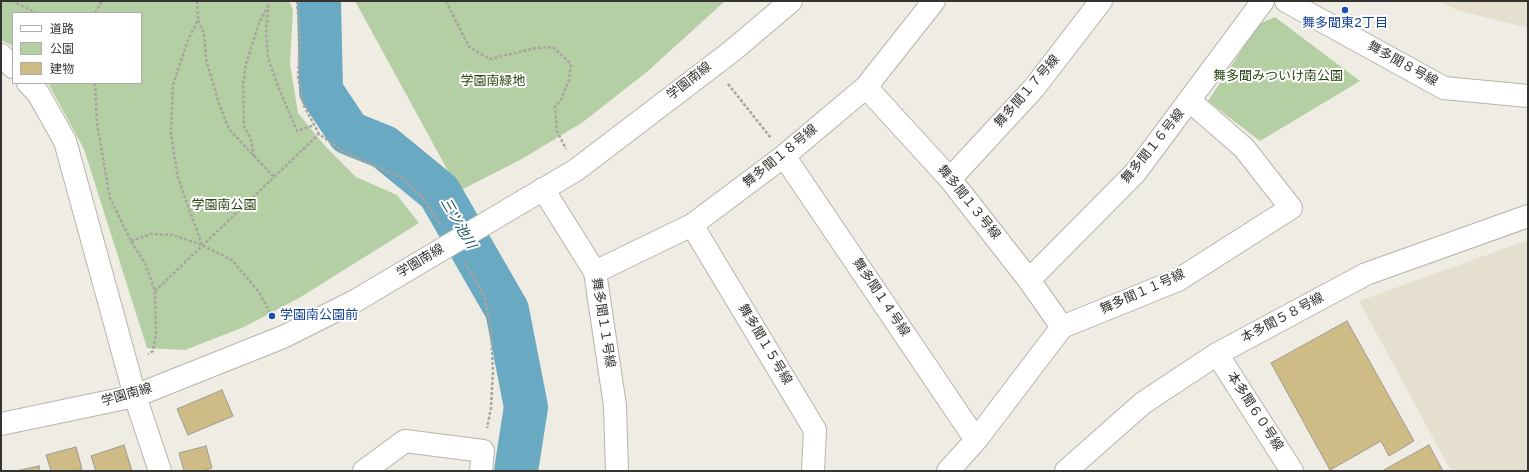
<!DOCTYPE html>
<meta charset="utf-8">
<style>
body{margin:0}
#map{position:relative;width:1529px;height:472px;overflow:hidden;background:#efece3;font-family:Overpass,"Noto Sans JP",sans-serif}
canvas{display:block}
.frame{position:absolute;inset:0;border:2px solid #343330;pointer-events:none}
.legend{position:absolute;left:12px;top:12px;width:130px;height:72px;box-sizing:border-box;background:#fff;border:1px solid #aeadac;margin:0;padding:5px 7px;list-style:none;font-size:12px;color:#343330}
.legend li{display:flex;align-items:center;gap:8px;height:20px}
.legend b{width:20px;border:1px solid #aeadac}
</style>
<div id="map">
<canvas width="1529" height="472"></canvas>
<div class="frame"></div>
<ul class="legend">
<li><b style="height:5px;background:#fff"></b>道路</li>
<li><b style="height:11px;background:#b5cfa4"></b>公園</li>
<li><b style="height:11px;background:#cebb85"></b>建物</li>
</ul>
</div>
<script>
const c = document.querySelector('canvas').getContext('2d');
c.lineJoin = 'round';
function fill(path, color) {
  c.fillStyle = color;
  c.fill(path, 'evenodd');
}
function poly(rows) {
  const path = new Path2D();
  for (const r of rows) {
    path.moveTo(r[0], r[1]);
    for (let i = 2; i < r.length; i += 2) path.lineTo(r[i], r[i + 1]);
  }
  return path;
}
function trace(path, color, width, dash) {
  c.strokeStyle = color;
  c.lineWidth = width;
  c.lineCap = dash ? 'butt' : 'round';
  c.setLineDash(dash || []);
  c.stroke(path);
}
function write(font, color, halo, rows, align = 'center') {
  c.font = font + ' Overpass,"Noto Sans JP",sans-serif';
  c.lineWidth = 4;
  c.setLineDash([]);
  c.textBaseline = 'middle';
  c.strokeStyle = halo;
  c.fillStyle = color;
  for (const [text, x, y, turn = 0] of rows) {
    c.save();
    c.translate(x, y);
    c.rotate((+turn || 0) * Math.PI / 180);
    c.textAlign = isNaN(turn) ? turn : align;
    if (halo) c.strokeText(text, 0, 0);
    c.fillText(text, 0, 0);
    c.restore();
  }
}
const built = poly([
 [1438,1,1528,1,1528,28,1457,10],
 [1528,240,1528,471,1451,471,1359,301]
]);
const green = poly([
 [1,1,289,1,293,10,290,64,298,113,325,146,356,177,397,195,419,223,299,298,244,327,185,350,147,348,84,149,48,83,141,83,141,13,13,13,13,46,1,40],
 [355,1,725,1,648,71,583,122,522,159,459,191],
 [1275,17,1360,81,1260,141,1208,101,1259,24]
]);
const river = poly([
 [319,1,321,91,349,133,384,147,439,192,507,310,526,407,516,471]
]);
const building = poly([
 [1347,321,1414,441,1389,456,1381,441,1330,470,1271,363,1347,321],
 [222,390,233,416,188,435,177,409,222,390],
 [124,445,132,471,96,471,91,456,124,445],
 [1429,445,1443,471,1382,471,1429,445],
 [206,446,212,468,203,471,184,471,179,453,206,446],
 [76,447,82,469,75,471,51,471,46,455,76,447],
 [39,466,40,471,16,471,39,466]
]);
const path = poly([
 [12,1,37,13],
 [197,1,198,20],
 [297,1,300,40,298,77,304,106,319,134,344,152,402,178,423,198,440,224],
 [446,1,469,47,490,59,536,48,553,47,571,64,569,80,561,100,555,107,557,131,566,149],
 [95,13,102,1],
 [95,83,97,124,110,198,131,241,145,263,155,291,156,334,153,351,148,354],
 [728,84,771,138],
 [254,156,275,178],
 [131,241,151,234,173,235,202,245,232,260,258,291,273,317],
 [202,245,178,178,171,135,173,85,188,40,198,20,204,33,206,59,219,104,229,129,254,156,251,139,244,126,243,85,246,64,259,23,269,4,266,30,268,58,279,89,297,131,314,125],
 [465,263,484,295,491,330,493,371,491,408,487,428],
 [155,291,319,134]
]);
const street = poly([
 [1,55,13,67],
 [28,83,38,93,65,141,135,396,160,471],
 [866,87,950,179,1029,280,1062,327],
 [784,156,976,440],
 [950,179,1034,88,1101,1],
 [543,189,595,272,615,406,617,471],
 [692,225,815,430,813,471],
 [595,272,692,225,784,156,866,87,934,1],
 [1029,280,1135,173,1263,1],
 [1217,354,1292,471],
 [364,471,405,441,483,451,481,471],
 [948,471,976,440,1062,327,1178,280,1291,208,1244,148,1190,101],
 [1066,471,1143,403,1217,354,1366,274,1528,216]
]);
const secondary = poly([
 [1286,1,1444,88,1528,96],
 [525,200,576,170,732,51,791,1],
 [1,424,135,396,283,337,355,301]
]);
const secondaryBridge = poly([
 [355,301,525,200]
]);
const markers = [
 [1345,10,4,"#1a4fb4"],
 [272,316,4,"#1a4fb4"]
];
const transitNames = [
 ["舞多聞東2丁目",1345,24],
 ["学園南公園前",280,316,"left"]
];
const streetNames = [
 ["舞多聞８号線",1402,65,29],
 ["学園南線",690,82,-38],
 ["舞多聞１７号線",1028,92,-49],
 ["舞多聞１６号線",1154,147,-51],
 ["舞多聞１８号線",781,157,-39],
 ["舞多聞１３号線",968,203,51],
 ["学園南線",421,262,-31],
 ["舞多聞１１号線",1143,293,-24],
 ["舞多聞１４号線",880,298,56],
 ["本多聞５８号線",1283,319,-28],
 ["舞多聞１１号線",602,323,81],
 ["舞多聞１５号線",764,345,59],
 ["学園南線",127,396,-16],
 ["本多聞６０号線",1254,412,57]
];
const parkNames = [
 ["舞多聞みついけ南公園",1278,77],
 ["学園南緑地",493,82],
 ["学園南公園",224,206]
];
const waterNames = [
 ["三ツ池川",457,224,60]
];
fill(built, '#e5dfcf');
fill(green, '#b5cfa4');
trace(river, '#6aa9c2', 44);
fill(building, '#cebb85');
trace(building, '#9d9a92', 1);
trace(street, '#b6b4ab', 24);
trace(secondary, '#b6b4ab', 24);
trace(path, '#a7a59e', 2.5, [3, 2]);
trace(street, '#fff', 22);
trace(secondary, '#fff', 22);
trace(secondaryBridge, '#b6b4ab', 24, []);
trace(secondaryBridge, '#fff', 22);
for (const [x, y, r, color] of markers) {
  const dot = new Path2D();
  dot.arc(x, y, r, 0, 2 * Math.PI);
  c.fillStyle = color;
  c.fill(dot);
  trace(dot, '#fff', 1.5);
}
write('13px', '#164399', '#fff', transitNames);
write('13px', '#343330', '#fff', streetNames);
write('13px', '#284411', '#fff', parkNames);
write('italic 14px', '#154b5d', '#fff', waterNames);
</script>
